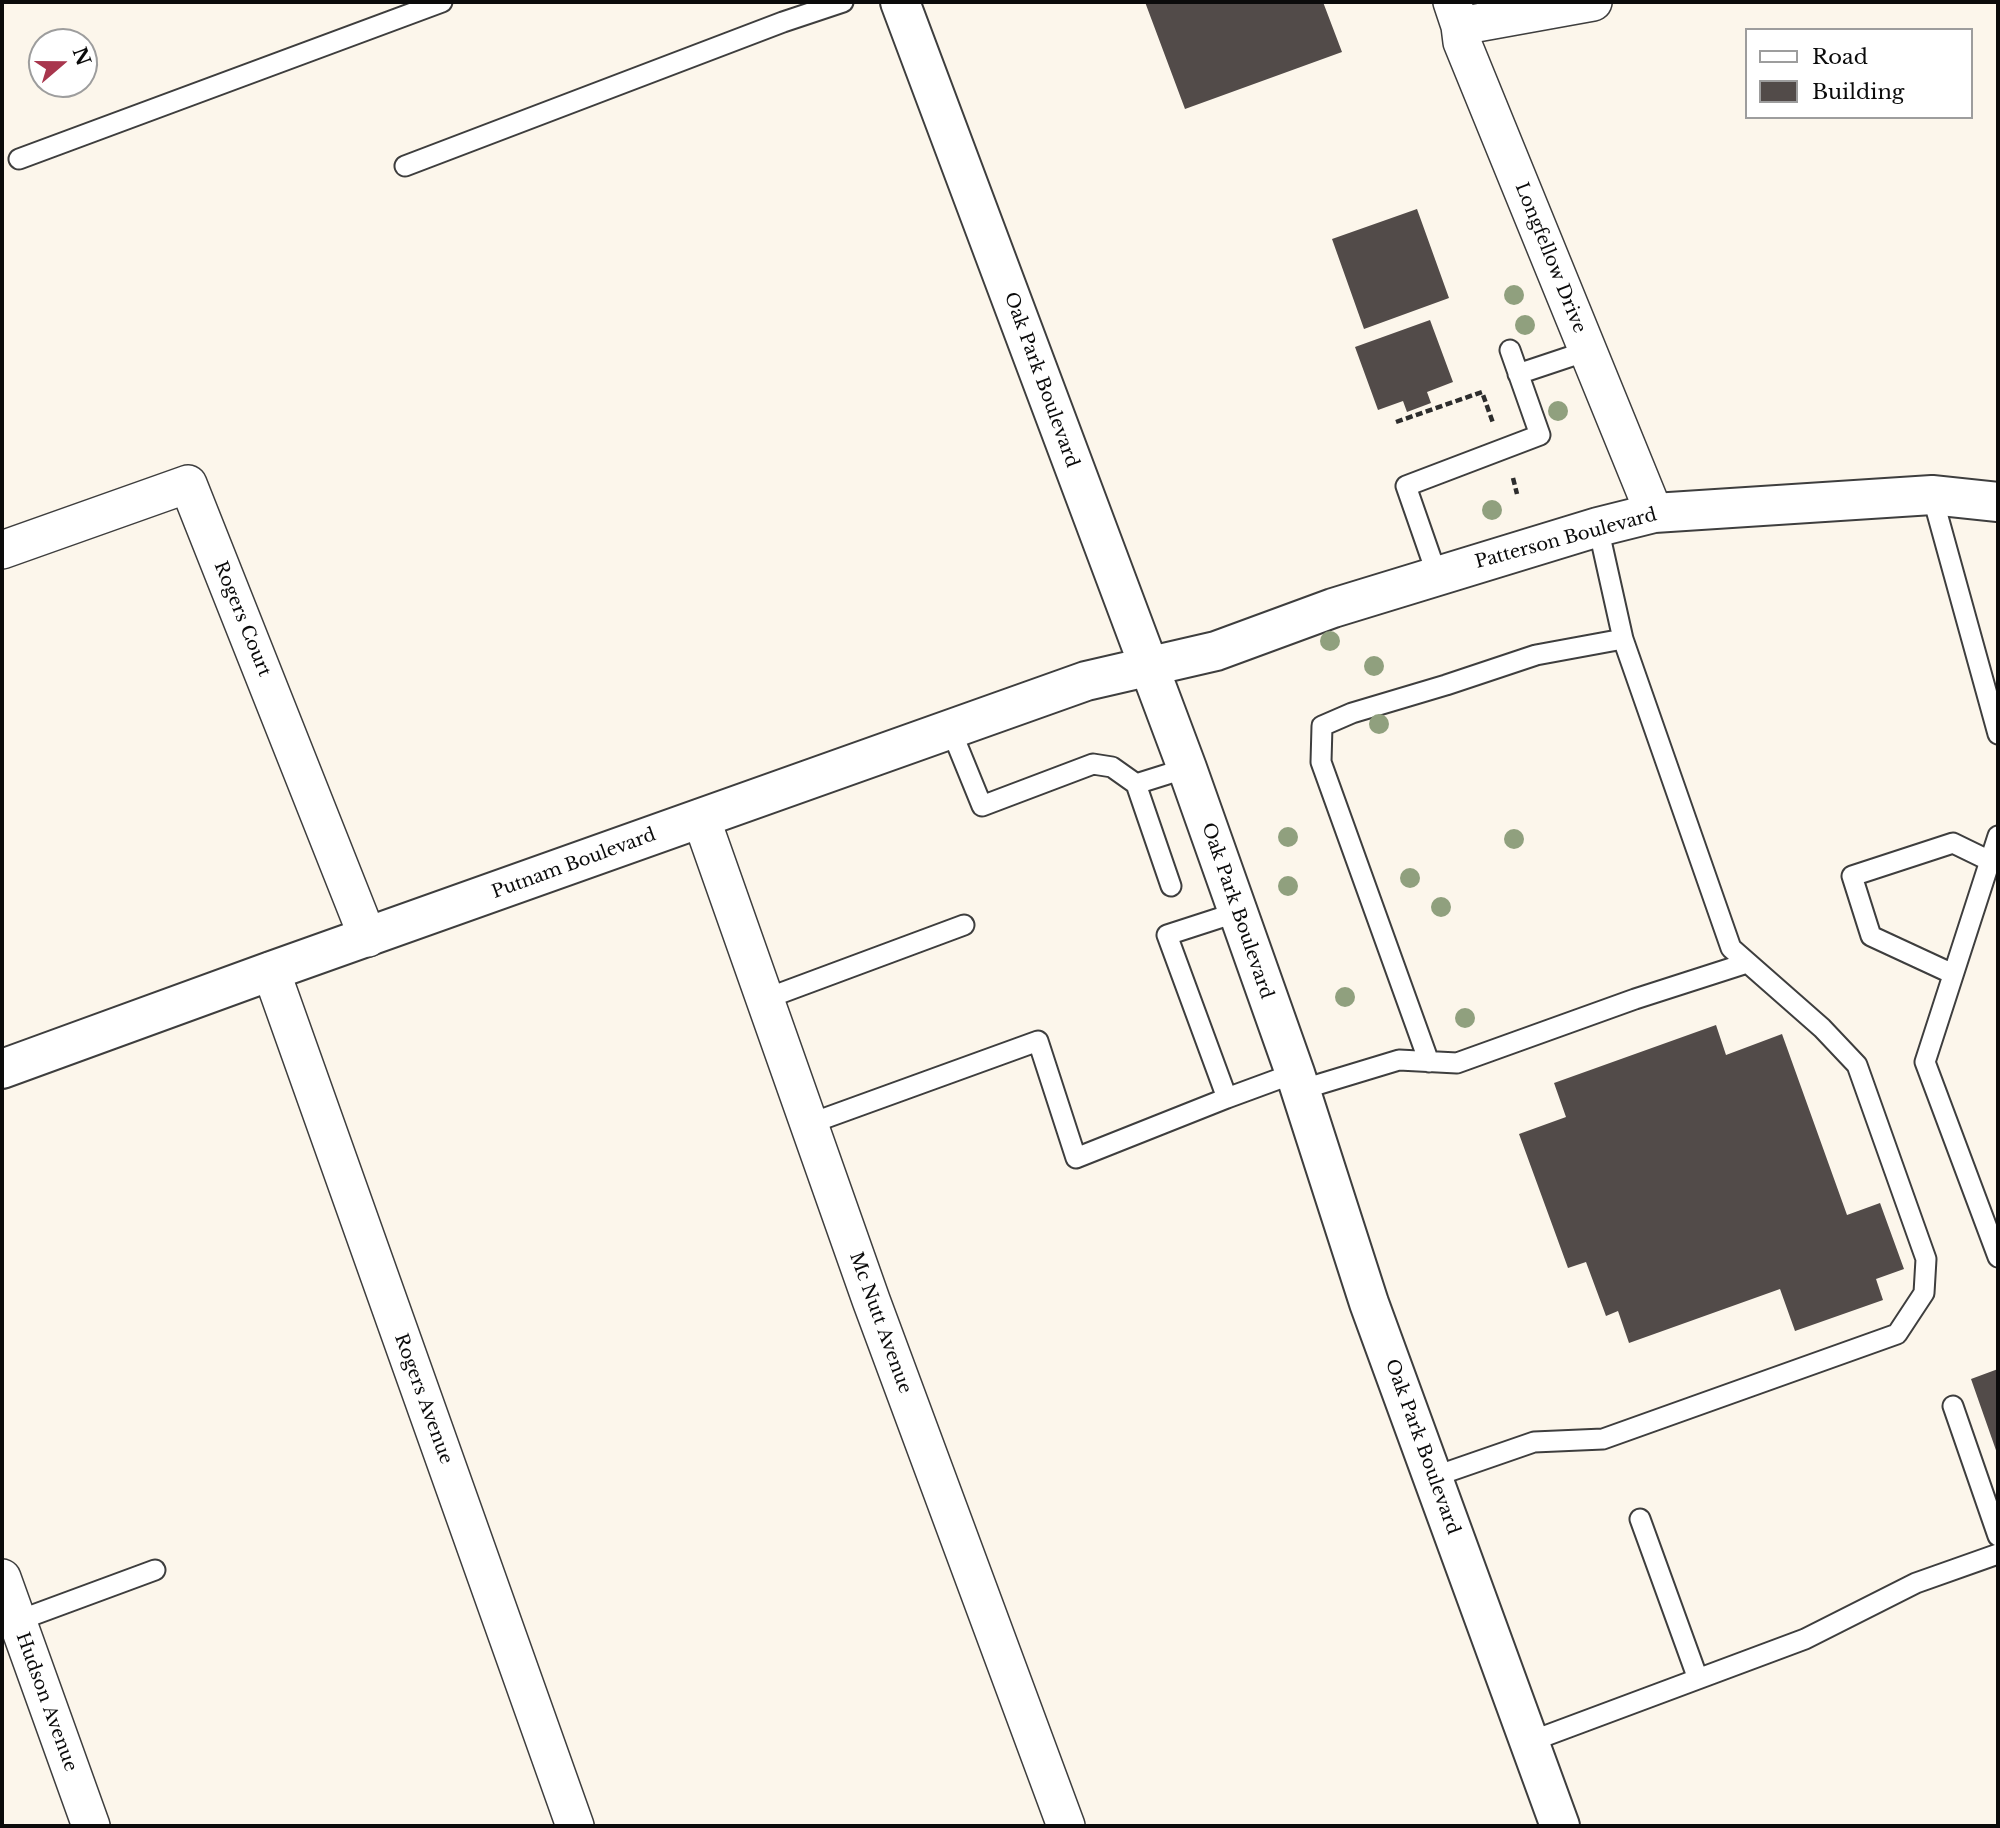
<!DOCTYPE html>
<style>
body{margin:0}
#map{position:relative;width:2000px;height:1828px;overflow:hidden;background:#fcf6eb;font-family:"Libre Baskerville",serif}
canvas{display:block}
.frame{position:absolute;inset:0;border:4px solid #0b0b0b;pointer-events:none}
.legend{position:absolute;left:1745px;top:28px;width:228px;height:91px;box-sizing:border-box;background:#fff;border:2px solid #9d9d9d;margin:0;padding:9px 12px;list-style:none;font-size:21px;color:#0b0b0b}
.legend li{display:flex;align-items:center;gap:14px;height:35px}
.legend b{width:35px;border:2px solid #9d9d9d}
.north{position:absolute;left:28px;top:28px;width:70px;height:70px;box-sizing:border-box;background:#fff;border:2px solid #9d9d9d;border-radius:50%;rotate:70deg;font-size:19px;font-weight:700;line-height:28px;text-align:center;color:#0b0b0b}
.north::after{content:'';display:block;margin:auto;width:24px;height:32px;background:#a8364d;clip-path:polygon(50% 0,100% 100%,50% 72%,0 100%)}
</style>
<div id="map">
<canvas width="2000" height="1828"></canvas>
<div class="frame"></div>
<ul class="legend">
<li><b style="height:9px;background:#fff"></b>Road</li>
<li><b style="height:19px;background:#524b49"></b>Building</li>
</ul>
<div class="north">N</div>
</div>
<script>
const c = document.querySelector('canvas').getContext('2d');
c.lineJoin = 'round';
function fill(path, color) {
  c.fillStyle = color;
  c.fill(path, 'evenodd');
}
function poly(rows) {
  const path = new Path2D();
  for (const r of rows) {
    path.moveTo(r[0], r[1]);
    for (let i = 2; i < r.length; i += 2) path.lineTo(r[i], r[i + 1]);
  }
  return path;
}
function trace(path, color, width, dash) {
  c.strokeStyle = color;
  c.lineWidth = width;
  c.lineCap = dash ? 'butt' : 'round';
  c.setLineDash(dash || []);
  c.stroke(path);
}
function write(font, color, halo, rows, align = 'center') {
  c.font = font + ' "Libre Baskerville",serif';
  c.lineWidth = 7;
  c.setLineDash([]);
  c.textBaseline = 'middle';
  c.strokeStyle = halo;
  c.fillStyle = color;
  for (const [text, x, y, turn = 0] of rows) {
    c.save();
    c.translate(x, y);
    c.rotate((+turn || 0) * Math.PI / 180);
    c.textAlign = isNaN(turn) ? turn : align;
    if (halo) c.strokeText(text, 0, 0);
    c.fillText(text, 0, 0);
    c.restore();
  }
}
const building = poly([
 [1145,2,1323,2,1342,52,1185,109],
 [1417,209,1449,298,1364,329,1332,239],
 [1430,320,1453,382,1427,392,1431,403,1407,412,1403,401,1378,410,1355,347],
 [1716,1025,1726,1055,1782,1034,1847,1215,1880,1203,1904,1269,1876,1279,1883,1300,1795,1331,1780,1289,1629,1343,1618,1311,1606,1316,1586,1262,1568,1268,1519,1134,1566,1117,1554,1083],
 [1998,1369,1998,1456,1971,1379]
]);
const path = poly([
 [1396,422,1482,392,1493,423],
 [1513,478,1517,494]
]);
const service = poly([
 [19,159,442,2],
 [405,166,783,22,843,2],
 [1518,374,1587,351],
 [1932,495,1998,734],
 [1437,575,1406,486,1540,435,1510,350],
 [951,730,982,806,1093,764,1112,767,1136,784,1187,768],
 [1136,784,1171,886],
 [1998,836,1925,1062,1998,1257],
 [1238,912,1167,935,1227,1098,1295,1073],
 [1953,974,1871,936,1852,876,1953,843,1990,861],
 [765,999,964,925],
 [1429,1062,1321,762,1322,726,1352,713,1446,685,1536,655,1623,639],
 [1300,1090,1399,1060,1457,1063,1635,999,1747,963],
 [809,1124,1038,1041,1076,1158,1227,1098],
 [1953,1406,1998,1536],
 [1433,1477,1534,1442,1603,1439,1897,1334,1924,1293,1926,1259,1857,1065,1822,1028,1731,948,1623,639,1598,527],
 [1640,1519,1698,1679],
 [17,1621,155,1570],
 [1529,1742,1805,1639,1916,1583,1998,1554]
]);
const minor = poly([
 [1452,2,1460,26,1462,42,1654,513],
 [1460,26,1593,2],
 [2,550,188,484,368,938],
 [701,818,871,1300,1066,1826],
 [271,971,575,1826],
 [2,1578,91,1826]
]);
const tertiary = poly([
 [900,2,1187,768,1295,1073,1369,1303,1560,1826],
 [2,1069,271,971,1086,681,1216,651,1333,608,1598,527,1654,513,1932,495,1998,502]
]);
const trees = [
 [1514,295],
 [1525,325],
 [1558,411],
 [1492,510],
 [1330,641],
 [1374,666],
 [1379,724],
 [1288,837],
 [1514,839],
 [1410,878],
 [1288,886],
 [1441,907],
 [1345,997],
 [1465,1018]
];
const streetNames = [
 ["Longfellow Drive",1550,258,68],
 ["Oak Park Boulevard",1041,380,70],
 ["Patterson Boulevard",1566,539,-15],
 ["Rogers Court",242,619,68],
 ["Putnam Boulevard",574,864,-20],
 ["Oak Park Boulevard",1237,911,71],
 ["Mc Nutt Avenue",880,1323,70],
 ["Rogers Avenue",423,1399,70],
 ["Oak Park Boulevard",1422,1447,70],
 ["Hudson Avenue",46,1702,70]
];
fill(building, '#524b49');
trace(service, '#3e3e3e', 23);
trace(minor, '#3e3e3e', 40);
trace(tertiary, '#3e3e3e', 42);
trace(path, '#2d2d2d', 4.5, [7, 3.5]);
trace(service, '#fff', 19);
trace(minor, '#fff', 37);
trace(tertiary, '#fff', 38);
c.fillStyle = '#90a07e';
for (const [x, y] of trees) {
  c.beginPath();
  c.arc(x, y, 10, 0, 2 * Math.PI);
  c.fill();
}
write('18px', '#0b0b0b', '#fff', streetNames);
</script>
